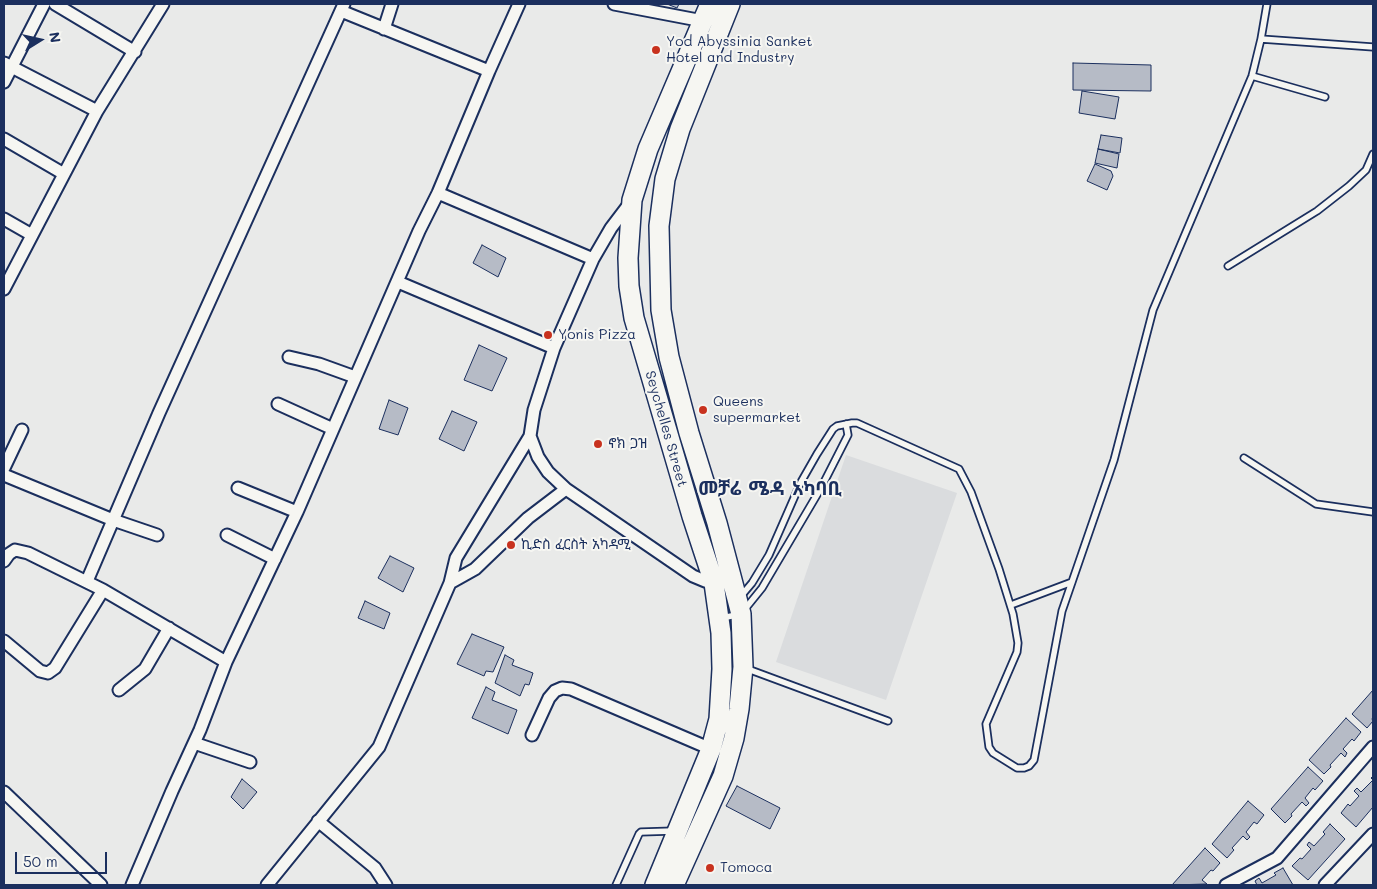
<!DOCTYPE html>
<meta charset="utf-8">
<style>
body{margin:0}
#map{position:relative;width:1377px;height:889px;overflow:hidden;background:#e9eae9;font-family:Mali,sans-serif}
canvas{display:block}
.frame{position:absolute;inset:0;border:5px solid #1b2f5e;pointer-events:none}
.north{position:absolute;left:15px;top:15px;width:50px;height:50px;-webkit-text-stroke:4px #f6f6f2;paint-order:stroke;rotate:80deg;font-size:14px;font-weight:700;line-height:20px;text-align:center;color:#1b2f5e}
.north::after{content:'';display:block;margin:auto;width:18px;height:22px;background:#1b2f5e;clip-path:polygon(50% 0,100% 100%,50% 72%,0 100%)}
.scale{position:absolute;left:15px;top:852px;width:92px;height:22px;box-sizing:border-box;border:2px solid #1b2f5e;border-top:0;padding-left:6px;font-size:15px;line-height:18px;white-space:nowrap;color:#1b2f5e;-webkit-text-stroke:4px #f6f6f2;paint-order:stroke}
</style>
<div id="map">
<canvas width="1377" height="889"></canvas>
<div class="frame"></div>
<div class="north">N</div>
<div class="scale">50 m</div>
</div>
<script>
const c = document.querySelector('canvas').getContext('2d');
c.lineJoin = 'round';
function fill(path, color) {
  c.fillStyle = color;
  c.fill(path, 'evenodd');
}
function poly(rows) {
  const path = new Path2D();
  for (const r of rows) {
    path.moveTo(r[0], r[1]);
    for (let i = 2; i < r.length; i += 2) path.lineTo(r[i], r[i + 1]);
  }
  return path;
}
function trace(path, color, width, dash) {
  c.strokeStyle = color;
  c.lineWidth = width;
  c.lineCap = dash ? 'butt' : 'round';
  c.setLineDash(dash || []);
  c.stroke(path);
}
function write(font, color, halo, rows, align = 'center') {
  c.font = font + ' Mali,"Noto Sans Ethiopic",sans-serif';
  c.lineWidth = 4;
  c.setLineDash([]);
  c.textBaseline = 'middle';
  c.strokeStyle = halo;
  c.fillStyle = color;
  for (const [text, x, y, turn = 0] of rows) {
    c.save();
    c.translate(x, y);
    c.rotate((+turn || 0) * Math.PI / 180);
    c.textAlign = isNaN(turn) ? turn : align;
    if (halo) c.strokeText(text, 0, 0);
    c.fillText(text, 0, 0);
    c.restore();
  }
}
const built = poly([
 [846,455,957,493,886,700,776,662]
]);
const building = poly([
 [667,4,679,4,677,8,667,4],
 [1073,63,1151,65,1151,91,1073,90,1073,63],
 [1082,91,1119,97,1115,119,1079,113,1082,91],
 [1101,135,1122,138,1120,153,1098,149,1101,135],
 [1098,149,1119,154,1117,168,1095,163,1098,149],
 [1095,164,1111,171,1113,176,1107,190,1087,181,1095,164],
 [482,245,506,258,498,277,473,263,482,245],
 [479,345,507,358,492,391,464,380,479,345],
 [389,400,408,408,398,435,379,429,389,400],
 [452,411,477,422,464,451,439,439,452,411],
 [390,556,414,568,403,592,378,578,390,556],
 [365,601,390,613,384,629,358,618,365,601],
 [472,634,504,647,493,672,486,671,484,676,457,664,472,634],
 [505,655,514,660,512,665,533,673,529,685,525,684,520,696,495,683,505,655],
 [486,687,495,692,492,700,517,710,508,734,472,718,486,687],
 [1373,690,1373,717,1372,719,1373,721,1367,728,1352,714,1373,690],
 [1346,718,1361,732,1354,741,1352,739,1343,749,1347,753,1345,757,1341,753,1330,765,1331,767,1324,774,1309,760,1346,718],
 [1308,767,1323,781,1315,790,1313,788,1305,798,1309,803,1306,806,1302,802,1291,814,1292,816,1285,823,1271,809,1308,767],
 [1373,776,1373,807,1356,827,1341,813,1348,804,1350,806,1359,796,1354,791,1357,788,1361,792,1373,780,1371,778,1373,776],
 [242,779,257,792,243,809,231,797,242,779],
 [737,786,780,808,770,829,726,806,737,786],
 [1248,801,1264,815,1257,824,1254,822,1246,832,1250,837,1247,840,1243,836,1232,848,1234,850,1227,858,1212,844,1248,801],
 [1330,824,1345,839,1308,880,1292,866,1300,858,1302,859,1311,849,1307,845,1309,842,1314,846,1325,834,1323,832,1330,824],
 [1205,848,1220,863,1213,871,1211,870,1202,880,1207,884,1172,885,1205,848],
 [1283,868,1293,885,1257,885,1255,881,1259,878,1262,883,1276,875,1274,873,1283,868]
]);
const lane = poly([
 [1267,4,1261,39,1373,47],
 [1252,76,1325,97],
 [1228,266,1317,211,1349,186,1366,170,1373,154],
 [1244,458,1316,504,1373,512],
 [741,596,752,583,769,555,801,482,817,454,833,429,837,426,852,423,857,423,959,469,971,492,999,569,1013,614,1018,643,1017,652,986,724,989,747,993,753,1017,768,1024,768,1029,766,1034,760,1062,611,1114,460,1153,310,1252,76,1261,39],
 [1011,605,1072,582],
 [722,618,741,614,762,588,821,488,848,435,846,424],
 [745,668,888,721],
 [616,885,639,834,641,832,673,831]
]);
const street = poly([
 [55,4,135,52],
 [614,4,703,21],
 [341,11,489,71],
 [384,29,392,4],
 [4,63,97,111],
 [4,82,44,4],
 [4,139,64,174],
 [438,193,593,259],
 [4,219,32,235],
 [398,282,554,348],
 [4,289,97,111,163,4],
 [289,357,319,364,355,377],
 [278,404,333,429],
 [530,436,538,457,548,472,566,489,693,576,705,581,718,583],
 [4,468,22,430],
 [4,475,113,520,157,535],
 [238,488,297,512],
 [227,535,275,559],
 [4,561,9,554,15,550,28,553,103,590,226,662],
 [87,581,159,413,344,4],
 [450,583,475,569,528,518,566,489],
 [4,641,40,671,48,673,55,668,103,590],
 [119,690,145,669,169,628],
 [532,735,549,698,555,691,562,688,571,689,711,749],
 [194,743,250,762],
 [4,792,101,885],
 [318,821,375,868,386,885],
 [132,885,172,791,200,730,226,662,297,512,419,231,438,193,489,71,519,4],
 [267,885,379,747,450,583,456,558,530,436,534,410,554,348,593,259,611,228,630,203],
 [1226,885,1277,858,1373,747],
 [1325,885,1373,834]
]);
const primary = poly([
 [655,885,711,749,719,719,722,669,721,633,714,583,692,516,634,318,629,286,628,258,632,200,648,149,710,4],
 [674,885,723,776,734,738,739,709,743,667,741,614,717,523,689,433,669,357,661,310,659,226,665,179,680,129,730,4]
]);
const markers = [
 [656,50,5,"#c8321e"],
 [548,335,5,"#c8321e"],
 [703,410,5,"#c8321e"],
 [598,444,5,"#c8321e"],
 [511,545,5,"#c8321e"],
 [710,868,5,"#c8321e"]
];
const poiNames = [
 ["Yod Abyssinia Sanket",666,42],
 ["Hotel and Industry",666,58],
 ["Yonis Pizza",558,335],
 ["Queens",713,402],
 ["supermarket",713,418],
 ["ኖክ ጋዝ",608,444],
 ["ኪድስ ፈርስት አካዳሚ",521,545],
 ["Tomoca",720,868]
];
const streetNames = [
 ["Seychelles Street",666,429,74]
];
const districtNames = [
 ["መቻሬ ሜዳ አካባቢ",770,489]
];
fill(built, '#dadcde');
fill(building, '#b6bbc6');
trace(building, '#1b2f5e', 1);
trace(lane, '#1b2f5e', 9);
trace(street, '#1b2f5e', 15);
trace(primary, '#1b2f5e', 22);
trace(lane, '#f6f6f2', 5.5);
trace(street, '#f6f6f2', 11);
trace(primary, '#f6f6f2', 19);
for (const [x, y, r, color] of markers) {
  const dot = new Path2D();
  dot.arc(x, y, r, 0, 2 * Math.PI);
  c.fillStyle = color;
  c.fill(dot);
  trace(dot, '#f6f6f2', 2);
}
write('14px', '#1b2f5e', '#f6f6f2', poiNames, 'left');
write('14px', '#1b2f5e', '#f6f6f2', streetNames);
write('bold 19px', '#1b2f5e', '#f6f6f2', districtNames);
</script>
